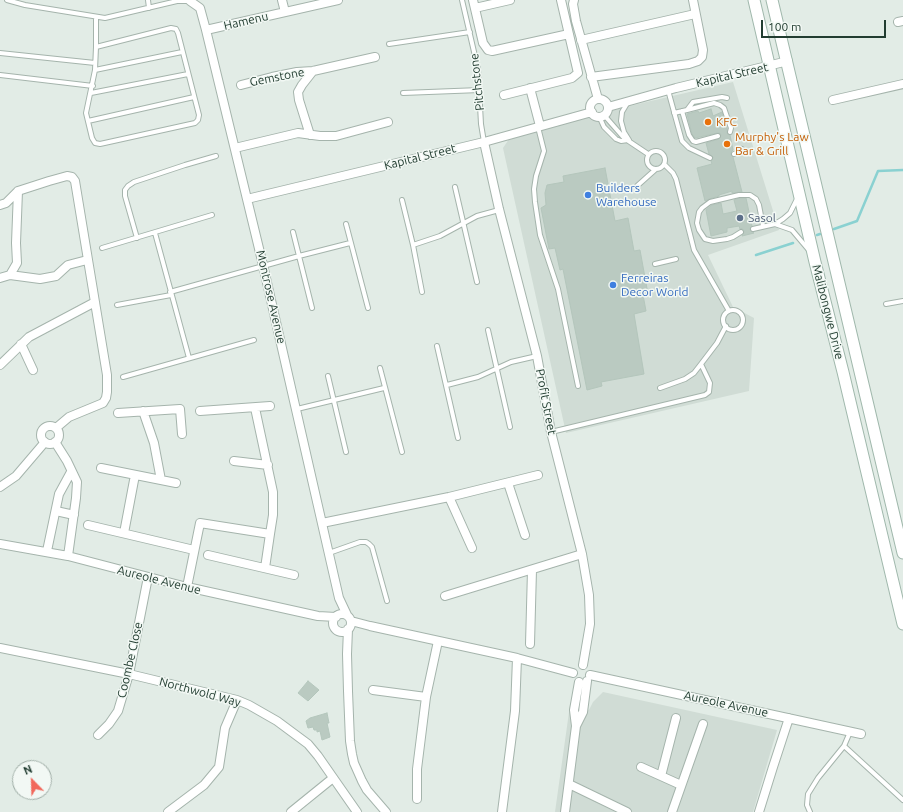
<!DOCTYPE html>
<style>
body{margin:0}
#map{position:relative;width:903px;height:812px;overflow:hidden;background:#e2ece6;font-family:Ubuntu,sans-serif}
canvas{display:block}
.north{position:absolute;left:12px;top:760px;width:40px;height:40px;box-sizing:border-box;background:#f2f8f4;border:1px solid #9fada6;border-radius:50%;rotate:337deg;font-size:11px;font-weight:700;line-height:16px;text-align:center;color:#223d31}
.north::after{content:'';display:block;margin:auto;width:14px;height:18px;background:#f1685b;clip-path:polygon(50% 0,100% 100%,50% 72%,0 100%)}
.scale{position:absolute;left:761px;top:20px;width:125px;height:18px;box-sizing:border-box;border:2px solid #223d31;border-top:0;padding-left:5px;font-size:12px;line-height:14px;white-space:nowrap;color:#223d31;-webkit-text-stroke:3px #f2f8f4;paint-order:stroke}
</style>
<div id="map">
<canvas width="903" height="812"></canvas>
<div class="north">N</div>
<div class="scale">100 m</div>
</div>
<script>
const c = document.querySelector('canvas').getContext('2d');
c.lineJoin = 'round';
function fill(path, color) {
  c.fillStyle = color;
  c.fill(path, 'evenodd');
}
function poly(rows) {
  const path = new Path2D();
  for (const r of rows) {
    if (r.length === 3) {
      path.moveTo(r[0] + r[2], r[1]);
      path.arc(r[0], r[1], r[2], 0, 2 * Math.PI);
      continue;
    }
    path.moveTo(r[0], r[1]);
    for (let i = 2; i < r.length; i += 2) path.lineTo(r[i], r[i + 1]);
  }
  return path;
}
function trace(path, color, width, dash) {
  c.strokeStyle = color;
  c.lineWidth = width;
  c.lineCap = dash ? 'butt' : 'round';
  c.setLineDash(dash || []);
  c.stroke(path);
}
function write(font, color, halo, rows, align = 'center') {
  c.font = font + ' Ubuntu,sans-serif';
  c.lineWidth = 3;
  c.setLineDash([]);
  c.textBaseline = 'middle';
  c.strokeStyle = halo;
  c.fillStyle = color;
  for (const [text, x, y, turn = 0] of rows) {
    c.save();
    c.translate(x, y);
    c.rotate((+turn || 0) * Math.PI / 180);
    c.textAlign = isNaN(turn) ? turn : align;
    if (halo) c.strokeText(text, 0, 0);
    c.fillText(text, 0, 0);
    c.restore();
  }
}
const built = poly([
 [733,82,779,230,708,255,733,307,754,318,749,391,566,433,503,148,511,136,642,103],
 [603,692,777,730,753,812,555,812,570,705,589,710,593,702]
]);
const stream = poly([
 [834,229,857,221,878,171,903,170],
 [817,235,820,234],
 [756,255,793,243]
]);
const building = poly([
 [711,109,713,116,722,112,727,128,727,133,730,135,733,150,731,152,731,155,733,157,742,192,732,193,732,191,719,195,719,196,709,199,705,201,697,168,712,164,711,161,713,157,709,154,706,143,719,139,721,135,720,133,717,133,695,138,692,134,687,114,698,111,699,113,711,109],
 [605,168,615,221,628,218,634,251,640,250,648,294,643,295,646,311,634,314,644,374,601,382,602,386,587,390,563,269,560,270,555,248,549,249,541,208,546,205,545,193,547,185,564,182,563,176,605,168],
 [739,198,746,198,752,226,750,228,750,230,754,233,742,236,744,231,743,229,740,229,739,226,727,228,727,232,711,236,706,210,712,205,721,203,723,214,737,211,734,200,739,198],
 [308,681,319,690,308,701,298,693,308,681],
 [327,713,329,723,327,723,330,737,322,740,320,731,317,732,317,730,314,730,313,727,308,728,306,721,310,718,327,713]
]);
const service = poly([
 [7,0,25,5,105,18,177,1],
 [148,0,149,8],
 [177,0,177,1,190,1],
 [462,0,478,69,481,124,484,142],
 [389,44,470,32],
 [96,47,171,28,176,29,178,33,199,115,198,120,195,123,100,144,95,143,92,138,86,113,95,70,96,47,96,17],
 [0,53,95,63],
 [95,70,182,52],
 [0,75,93,86],
 [668,90,682,141,689,148,710,158],
 [91,93,188,74],
 [403,93,480,90],
 [628,102,622,112,621,121,624,132,629,140],
 [687,110,714,103,720,105,724,108,726,114,731,128,730,132],
 [682,111,689,135,693,141,696,142,718,136],
 [674,113,687,110,693,102,722,97,727,98],
 [604,115,624,138,648,154],
 [599,116,604,127,616,139,621,141,628,140],
 [88,121,194,97],
 [538,127,544,151,536,176,534,189,535,202,540,235,558,289,578,386],
 [656,160,9],
 [734,154,740,152,742,149],
 [664,164,673,173,676,179,694,250,729,311],
 [637,186,656,169],
 [455,187,477,282],
 [402,200,413,245],
 [346,224,368,308],
 [775,224,792,230,808,249],
 [753,229,775,224,783,219,790,213,797,199],
 [293,232,312,308],
 [741,232,733,237,727,239,713,241,705,239,699,230,697,223,699,212,702,208,710,202,739,195,750,195,756,199,759,205,763,226],
 [155,233,189,358],
 [137,238,125,196,125,190,128,186,134,182,185,165,216,156],
 [102,248,212,215],
 [655,264,676,259],
 [170,292,299,256,350,243],
 [422,292,413,245,440,236,477,216,499,210],
 [886,304,903,301],
 [117,305,171,295],
 [733,320,10],
 [488,330,510,427],
 [437,346,458,438],
 [380,368,402,452],
 [328,376,346,452],
 [123,377,254,340],
 [447,385,478,377,511,362,537,356],
 [660,388,685,379,694,373,701,364],
 [297,409,384,388],
 [551,432,705,395,709,392,710,383,701,364,717,343,726,326],
 [329,553,360,542,366,542,369,544,372,547,387,601],
 [850,732,844,746,903,800],
 [810,812,807,805,808,794,818,778,844,746]
]);
const minor = poly([
 [282,0,285,12],
 [473,0,483,43,488,50,492,51,569,34],
 [574,0,573,4,576,21,598,99],
 [190,1,200,8,206,30,263,265,339,598,347,615],
 [475,8,510,0],
 [898,22,903,21],
 [206,30,338,0],
 [581,40,695,14],
 [591,77,689,64,698,61,702,57,703,50,693,0],
 [241,85,272,77,297,72,313,71,375,57],
 [530,88,540,126],
 [504,95,572,78,578,73,561,0],
 [599,108,9],
 [833,100,903,84],
 [608,107,676,88,788,61],
 [310,135,299,100,298,92,302,85,313,71],
 [484,142,499,209,537,356,551,432,582,554,589,595,590,624,583,665],
 [235,148,298,133,320,136,336,136,388,122],
 [247,199,484,142,592,112],
 [0,205,6,203,18,191,49,181,67,176,72,177,75,181,107,375,107,392,106,398,103,403,69,417,56,428],
 [10,275,17,263,16,243,18,191],
 [0,278,10,275,40,279,56,276,68,265,87,260],
 [21,344,33,370],
 [0,365,29,337,95,302],
 [255,408,273,492,273,515,270,534],
 [143,411,154,443,161,480],
 [200,411,270,406],
 [118,413,180,409,182,434],
 [50,435,9],
 [55,442,67,461,77,482,76,498,68,556],
 [234,461,268,465],
 [101,468,176,483],
 [508,483,525,535],
 [0,487,16,476,45,442],
 [449,497,472,548],
 [56,511,74,515],
 [322,523,449,497,538,475],
 [88,525,194,550],
 [124,533,135,475],
 [0,544,68,556,187,587,318,616,336,617],
 [47,551,59,494,71,472],
 [208,555,294,575],
 [187,587,200,523,270,534,265,568],
 [445,596,582,554],
 [342,623,9],
 [351,621,370,626,517,658,573,673],
 [348,629,347,654,348,691,350,741,352,754,354,763,362,781,367,790,386,812],
 [530,644,532,570],
 [0,648,129,674,237,700,249,705,277,721,308,744,318,756,357,812],
 [590,675,861,734],
 [579,682,574,710,576,726,583,712,587,681],
 [373,690,426,697],
 [98,735,109,724,118,711,129,674,148,577],
 [641,767,681,785],
 [661,776,676,718],
 [569,784,627,812],
 [417,799,417,769,426,697,438,641],
 [168,812,204,785,219,767,225,728,237,700],
 [291,812,333,778],
 [502,812,515,711,517,658],
 [565,812,576,726],
 [672,812,703,724],
 [759,812,773,767,789,718]
]);
const secondary = poly([
 [754,0,815,262,843,372,903,624],
 [772,0,903,553]
]);
const markers = [
 [708,122,4,"#e8710a"],
 [727,144,4,"#e8710a"],
 [588,195,4,"#3f7fe0"],
 [740,218,4,"#5c6f8a"],
 [613,285,4,"#3f7fe0"]
];
const streetNames = [
 ["Hamenu",246,21,-13],
 ["Kapital Street",732,75,-13],
 ["Gemstone",277,77,-11],
 ["Pitchstone",477,82,-96],
 ["Kapital Street",420,157,-14],
 ["Montrose Avenue",271,297,77],
 ["Malibongwe Drive",828,312,76],
 ["Profit Street",546,402,79],
 ["Aureole Avenue",159,580,14],
 ["Coombe Close",130,660,-77],
 ["Northwold Way",200,692,15],
 ["Aureole Avenue",726,704,12]
];
const foodNames = [
 ["KFC",716,122],
 ["Murphy's Law",735,137],
 ["Bar & Grill",735,151]
];
const shopNames = [
 ["Builders",596,188],
 ["Warehouse",596,202],
 ["Ferreiras",621,278],
 ["Decor World",621,292]
];
const serviceNames = [
 ["Sasol",748,218]
];
fill(built, '#d0dcd5');
trace(stream, '#8ad1d1', 2.5);
fill(building, '#bacac1');
trace(building, '#b4c6bc', 1);
trace(service, '#a5b4ac', 6);
trace(minor, '#a5b4ac', 10);
trace(secondary, '#a0b8ac', 13);
trace(service, '#fff', 4);
trace(minor, '#fff', 8);
trace(secondary, '#fff', 11);
for (const [x, y, r, color] of markers) {
  const dot = new Path2D();
  dot.arc(x, y, r, 0, 2 * Math.PI);
  c.fillStyle = color;
  c.fill(dot);
  trace(dot, '#f2f8f4', 1.5);
}
write('12px', '#223d31', '#f2f8f4', streetNames);
write('12px', '#c56008', '#f2f8f4', foodNames, 'left');
write('12px', '#366cbe', '#f2f8f4', shopNames, 'left');
write('12px', '#4e5e75', '#f2f8f4', serviceNames, 'left');
</script>
